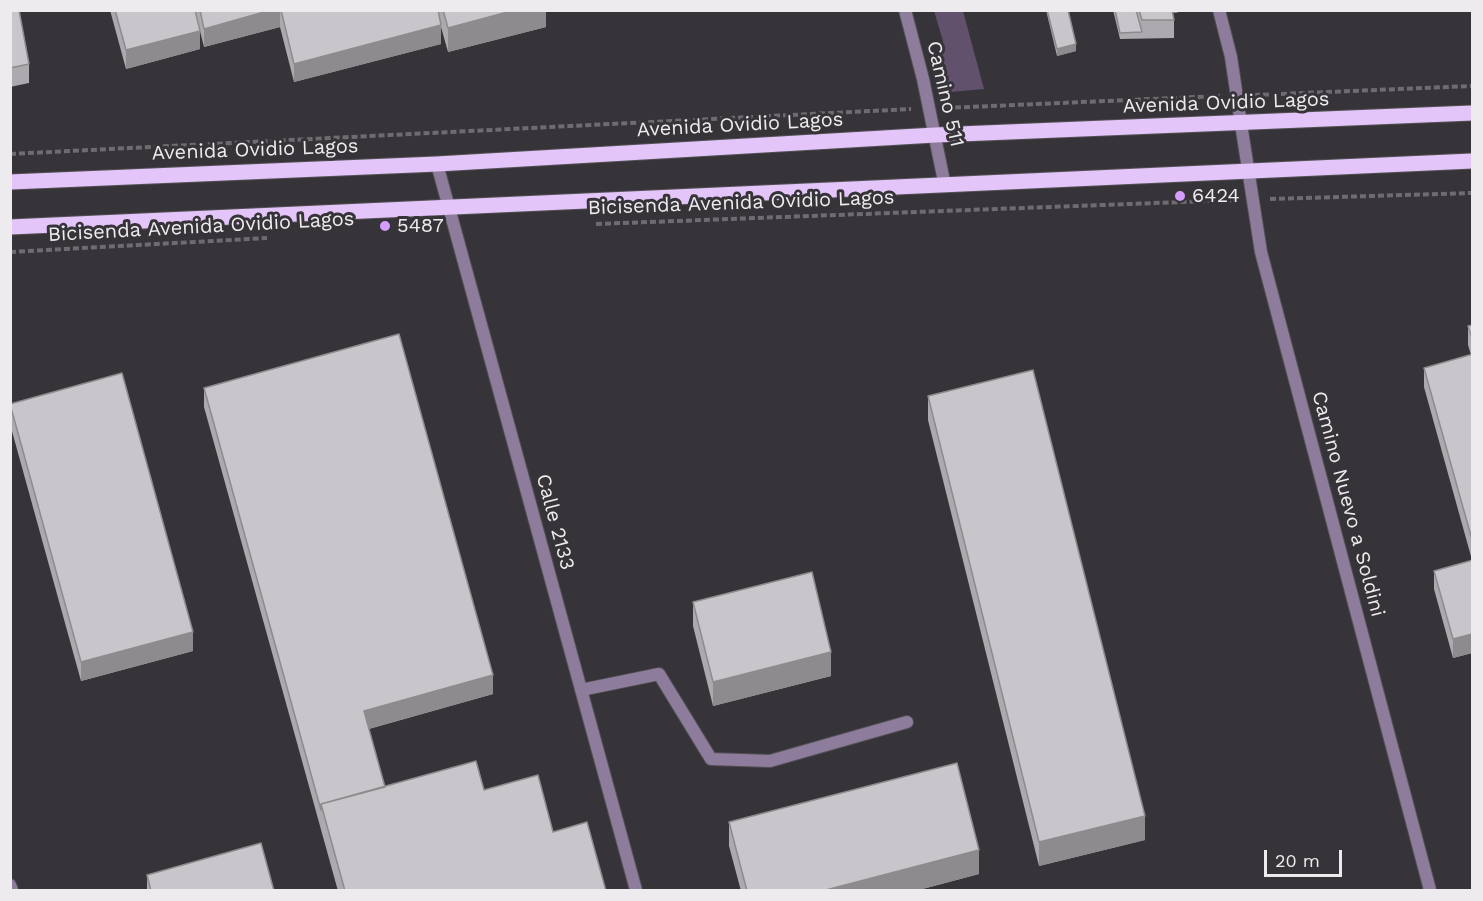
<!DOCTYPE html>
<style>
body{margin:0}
#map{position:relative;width:1483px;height:901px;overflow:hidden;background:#363438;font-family:"Work Sans",sans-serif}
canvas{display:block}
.frame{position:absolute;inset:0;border:12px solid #edebee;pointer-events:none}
.scale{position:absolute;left:1264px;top:850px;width:78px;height:27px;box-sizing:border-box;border:3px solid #edebee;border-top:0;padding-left:8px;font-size:18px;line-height:21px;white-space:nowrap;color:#edebee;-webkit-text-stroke:4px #363438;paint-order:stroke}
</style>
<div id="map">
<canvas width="1483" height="901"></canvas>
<div class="frame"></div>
<div class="scale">20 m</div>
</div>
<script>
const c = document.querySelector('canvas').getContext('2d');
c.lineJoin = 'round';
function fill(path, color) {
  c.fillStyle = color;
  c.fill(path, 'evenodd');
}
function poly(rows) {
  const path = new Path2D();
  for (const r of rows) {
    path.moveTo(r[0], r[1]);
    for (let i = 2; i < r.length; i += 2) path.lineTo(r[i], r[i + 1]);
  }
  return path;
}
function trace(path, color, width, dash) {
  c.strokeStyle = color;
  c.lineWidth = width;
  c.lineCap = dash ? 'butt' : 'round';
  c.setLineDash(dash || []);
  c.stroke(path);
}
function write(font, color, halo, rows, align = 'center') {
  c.font = font + ' "Work Sans",sans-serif';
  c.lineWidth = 6;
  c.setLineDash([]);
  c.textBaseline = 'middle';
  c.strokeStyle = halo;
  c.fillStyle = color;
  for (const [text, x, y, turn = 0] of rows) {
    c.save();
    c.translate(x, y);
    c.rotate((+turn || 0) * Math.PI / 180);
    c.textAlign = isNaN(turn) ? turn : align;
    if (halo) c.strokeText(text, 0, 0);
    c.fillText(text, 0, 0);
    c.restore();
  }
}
const green = poly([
 [934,11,963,11,984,89,939,93,943,41]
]);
const path = poly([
 [1254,95,1472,86],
 [946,108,1220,96],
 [10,154,911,109],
 [1270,199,1472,193],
 [596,224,1236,200],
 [10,252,267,238]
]);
const lane = poly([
 [905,10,923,79,945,186],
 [1219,10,1231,57,1241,124],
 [437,164,636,890],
 [581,690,659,674,711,759,770,761,907,722]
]);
const street = poly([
 [1241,124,1261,252,1430,890],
 [10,885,12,890]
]);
const primary = poly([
 [10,182,437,164,935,135,1472,113],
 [10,227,1472,161]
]);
const wall = poly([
 [10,10,29,64,29,83,10,87],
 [110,10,546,10,546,27,448,52,441,27,441,44,294,82,280,27,204,47,200,31,200,49,126,69],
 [1046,10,1068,10,1076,51,1057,56],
 [1113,10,1179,10,1179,12,1173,13,1174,20,1174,38,1120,39],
 [1473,325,1473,655,1472,653,1453,658,1434,589,1434,571,1472,560,1424,387,1424,368,1471,355,1468,345,1468,326],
 [204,388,493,694,369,729,385,787,484,790,553,832,606,891,338,891,204,407],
 [928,396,1145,840,1039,866,928,420],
 [10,404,193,651,81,681,10,424],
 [693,602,831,676,713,706,693,626],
 [729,822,979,874,915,891,741,891,729,846],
 [147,875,274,891,147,891]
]);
const shadedWall = poly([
 [271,10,280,10,280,27,204,47,204,29],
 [515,10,546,10,546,27,448,52,448,28],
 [1168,10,1179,10,1179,12,1168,14],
 [441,25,441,44,294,82,294,64],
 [200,31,200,49,126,69,126,50],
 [1076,44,1076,51,1057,56,1057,49],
 [193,632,193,651,81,681,81,662],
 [1472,634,1472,653,1453,658,1453,639],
 [831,652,831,676,713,706,713,682],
 [493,675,493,694,364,730,364,711],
 [1145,816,1145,840,1039,866,1039,842],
 [979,850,979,874,915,891,822,891]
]);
const building = poly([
 [10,10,19,10,29,64,10,68,10,10],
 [115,10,195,10,200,31,126,50,115,10],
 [200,10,271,10,204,29,200,10],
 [281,10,438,10,441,25,294,64,281,10],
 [443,10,515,10,448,28,443,10],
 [1047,10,1068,10,1076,44,1057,49,1047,10],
 [1115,10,1136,10,1142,32,1120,33,1115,10],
 [1139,10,1172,10,1174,20,1142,20,1139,10],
 [1473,325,1473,341,1468,326,1473,325],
 [399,334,493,675,364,711,385,787,321,804,321,810,204,388,399,334],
 [1473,354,1473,543,1424,368,1473,354],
 [1033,370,1145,816,1039,842,928,396,1033,370],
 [122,373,193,632,81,662,10,404,122,373],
 [1473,560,1473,636,1472,634,1453,639,1434,571,1473,560],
 [812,572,831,652,713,682,693,602,812,572],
 [476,761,484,790,538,775,553,832,587,822,606,891,345,891,321,804,476,761],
 [957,763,979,850,822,891,747,891,729,822,957,763],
 [261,843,274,891,151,891,147,875,261,843]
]);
const markers = [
 [1180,196,6,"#d49cfc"],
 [385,226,6,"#d49cfc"]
];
const streetNames = [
 ["Camino 511",945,94,77],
 ["Avenida Ovidio Lagos",1226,103,-2],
 ["Avenida Ovidio Lagos",740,125,-3],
 ["Avenida Ovidio Lagos",255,150,-2],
 ["Bicisenda Avenida Ovidio Lagos",741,203,-2],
 ["Bicisenda Avenida Ovidio Lagos",201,227,-3],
 ["Camino Nuevo a Soldini",1348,504,75],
 ["Calle 2133",555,522,75]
];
const poiNames = [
 ["6424",1192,196],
 ["5487",397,226]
];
fill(green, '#61516d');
trace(lane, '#535155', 14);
trace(street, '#535155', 14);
trace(primary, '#535155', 17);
trace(path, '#6e6c70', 4, [6, 3]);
trace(lane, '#8d7c9b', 12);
trace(street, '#8d7c9b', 12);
trace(primary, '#e3c5fa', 15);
fill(wall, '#adaaaf');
fill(shadedWall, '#8d8b8e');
fill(building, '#c9c6cb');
trace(building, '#8d8b8e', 1.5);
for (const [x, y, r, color] of markers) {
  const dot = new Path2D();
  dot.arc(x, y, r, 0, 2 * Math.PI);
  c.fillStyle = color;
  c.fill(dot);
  trace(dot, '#363438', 2);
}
write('20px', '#edebee', '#363438', streetNames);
write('20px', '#edebee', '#363438', poiNames, 'left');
</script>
